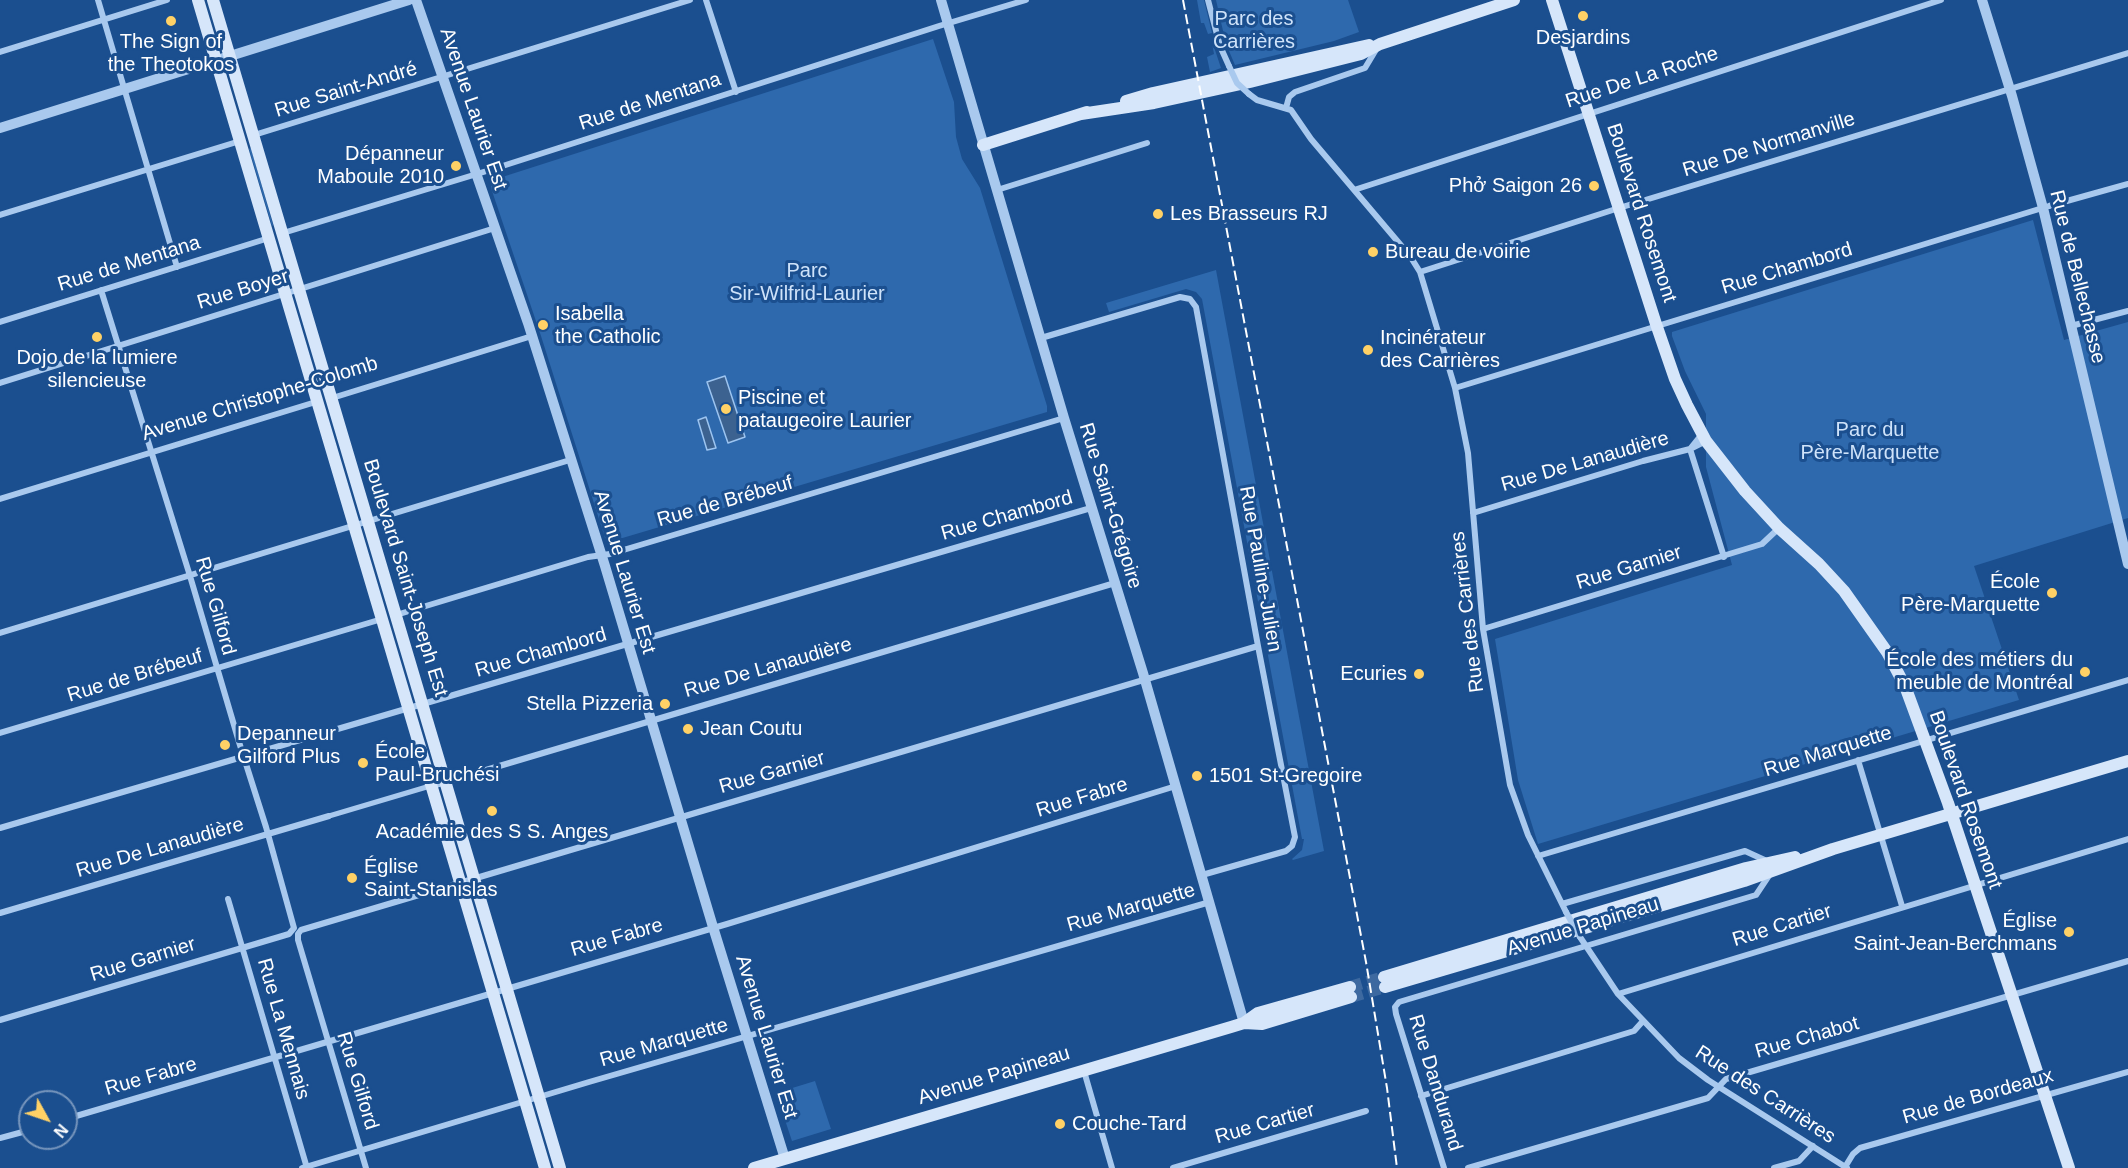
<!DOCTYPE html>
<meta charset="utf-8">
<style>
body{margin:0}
#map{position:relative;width:2128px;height:1168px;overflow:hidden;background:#1b4f8f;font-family:Helvetica,sans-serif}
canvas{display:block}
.north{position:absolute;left:18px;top:1090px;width:60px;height:60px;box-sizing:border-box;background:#1b4f8f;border:2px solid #7695bc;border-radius:50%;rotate:130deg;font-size:16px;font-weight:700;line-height:24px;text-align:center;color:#fff}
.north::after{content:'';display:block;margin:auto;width:21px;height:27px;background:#ffd166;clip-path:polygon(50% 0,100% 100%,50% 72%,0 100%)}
</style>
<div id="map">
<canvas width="2128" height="1168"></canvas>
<div class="north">N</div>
</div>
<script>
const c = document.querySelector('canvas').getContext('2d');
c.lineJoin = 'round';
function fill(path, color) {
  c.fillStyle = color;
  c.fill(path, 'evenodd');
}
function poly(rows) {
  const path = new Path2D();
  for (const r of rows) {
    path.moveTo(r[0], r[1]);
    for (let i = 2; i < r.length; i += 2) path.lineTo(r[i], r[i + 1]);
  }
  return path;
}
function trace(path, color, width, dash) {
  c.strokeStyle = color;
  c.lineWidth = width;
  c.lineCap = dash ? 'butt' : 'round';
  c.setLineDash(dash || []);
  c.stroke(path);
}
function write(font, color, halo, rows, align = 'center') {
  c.font = font + ' Helvetica,sans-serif';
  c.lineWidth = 6;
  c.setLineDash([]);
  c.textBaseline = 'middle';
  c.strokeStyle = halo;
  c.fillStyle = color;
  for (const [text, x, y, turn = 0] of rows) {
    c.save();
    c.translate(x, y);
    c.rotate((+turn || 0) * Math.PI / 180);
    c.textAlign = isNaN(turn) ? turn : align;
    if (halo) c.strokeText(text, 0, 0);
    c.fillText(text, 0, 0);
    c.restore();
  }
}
const green = poly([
 [1197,0,1204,0,1212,33,1208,34,1204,23,1201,23],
 [1216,0,1348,0,1359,32,1334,41,1235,65,1226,44],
 [1211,38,1221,68,1210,72,1207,57,1214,54],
 [933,39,954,102,956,137,962,159,980,188,1047,406,1047,412,609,542,605,538,541,336,491,188,491,182,496,179],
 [251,148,273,225,272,226,249,149],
 [2033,220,2064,340,2128,322,2128,518,1974,566,2019,700,1538,844,1518,780,1495,639,1732,565,1706,467,1706,414,1685,371,1672,336,1672,332],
 [1216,270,1324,851,1293,860,1292,859,1302,850,1304,839,1302,839,1202,299,1196,292,1186,289,1109,312,1106,303],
 [815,1081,831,1129,792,1141,776,1093]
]);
const water = poly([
 [725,376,745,437,728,443,707,382,725,376],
 [706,417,716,448,707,450,698,420,706,417]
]);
const secondaryTunnel = poly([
 [1350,987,1384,977],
 [1351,997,1385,987]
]);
const pedestrian = poly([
 [329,816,430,786]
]);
const minor = poly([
 [98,0,177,267],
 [706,0,736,92],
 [1208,0,1220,46,1229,66],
 [0,52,167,0],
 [1249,94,1257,100,1291,110,1311,139,1410,256,1420,272,1455,388,1468,453,1483,629,1510,785,1528,835,1566,912],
 [1286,108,1289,97,1295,92,1365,68,1377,48],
 [254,135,690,0],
 [997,190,1147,143],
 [1354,190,1941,0],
 [0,215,240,141],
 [283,233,490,170,939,26,1026,0],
 [1420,272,1619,208,2128,53],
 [0,322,269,238],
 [2071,326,2128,311],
 [1041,338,1180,297,1190,299,1196,307,1258,646,1295,837,1292,846,1286,851,1202,875],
 [0,383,495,228],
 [1455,388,2049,206,2128,184],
 [329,399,532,336],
 [1702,434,1690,449,1724,557],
 [0,499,319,401],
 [1473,513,1643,461,1690,449,1706,441],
 [396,615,588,557,610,554,1064,418],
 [1483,629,1762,544,1779,528],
 [0,633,570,460],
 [0,733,382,619],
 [1858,760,1902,906],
 [432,786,1115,583],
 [0,828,1091,508],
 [1538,856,2128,680],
 [228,899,307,1168],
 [1562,904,1745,851,1769,862],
 [0,913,329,816],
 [1580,937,1618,994,1679,1058,1708,1080,1847,1168],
 [1618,994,2128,839],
 [0,1020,289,934,294,928,266,827,239,742,190,576,101,290],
 [1084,1071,1112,1168],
 [1421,1096,1634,1031,1643,1021],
 [66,1119,727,924,1176,786],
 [0,1138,30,1130],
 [1845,1167,1853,1154,1860,1148,2128,1072],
 [302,1168,589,1082,1210,902],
 [366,1168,298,940,298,934,301,930,1258,646],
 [1173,1168,1366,1111],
 [1444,1168,1396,1014,1395,1007,1399,1002,1756,895,1770,874],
 [1468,1168,1708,1098,1726,1079,2128,961],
 [1774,1168,1799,1161,1813,1146]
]);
const tertiary = poly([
 [416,0,528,323,605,566,713,927,785,1159],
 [941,0,1064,418,1143,673,1244,1023],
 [1982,0,2012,96,2043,208,2128,564],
 [0,128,409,0]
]);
const secondary = poly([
 [198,0,545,1168],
 [213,0,560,1168],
 [1552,0,1656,324,1675,379,1687,405,1706,441,1745,491,1779,528,1819,564,1844,591,1887,652,1905,686,1948,803,2069,1168],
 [1126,101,1153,93,1369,45],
 [1081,114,1154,103,1250,82,1361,54,1380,44,1514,0],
 [983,145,1087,112],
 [1384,977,1746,868,1795,857],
 [1385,987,1744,881,1833,849,2128,761],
 [1244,1023,1262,1024,1351,997],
 [754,1168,1231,1027,1244,1023,1258,1013,1350,987]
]);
const rail = poly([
 [1183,0,1366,962,1387,1088,1397,1168]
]);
const minorBridge = poly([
 [1229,66,1237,83,1249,94],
 [1566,912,1580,937]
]);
const markers = [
 [1583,16,6,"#ffd166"],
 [171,21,6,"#ffd166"],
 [456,166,6,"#ffd166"],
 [1594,186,6,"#ffd166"],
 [1158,214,6,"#ffd166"],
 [1373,252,6,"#ffd166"],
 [543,325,6,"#ffd166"],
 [97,337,6,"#ffd166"],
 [1368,350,6,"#ffd166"],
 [726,409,6,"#ffd166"],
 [2052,593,6,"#ffd166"],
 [2085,672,6,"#ffd166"],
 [1419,674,6,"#ffd166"],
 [665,704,6,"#ffd166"],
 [688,729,6,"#ffd166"],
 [225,745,6,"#ffd166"],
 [363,763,6,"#ffd166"],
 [1197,776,6,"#ffd166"],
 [492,811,6,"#ffd166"],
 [352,878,6,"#ffd166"],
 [2069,932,6,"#ffd166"],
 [1060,1124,6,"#ffd166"]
];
const parkNames = [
 ["Parc des",1254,19],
 ["Carrières",1254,42],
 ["Parc",807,271],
 ["Sir-Wilfrid-Laurier",807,294],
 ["Parc du",1870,430],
 ["Père-Marquette",1870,453]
];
const poiNames = [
 ["Desjardins",1583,38,"center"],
 ["The Sign of",171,42,"center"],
 ["the Theotokos",171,65,"center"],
 ["Dépanneur",444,154,"right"],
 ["Maboule 2010",444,177,"right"],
 ["Phở Saigon 26",1582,186,"right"],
 ["Les Brasseurs RJ",1170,214],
 ["Bureau de voirie",1385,252],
 ["Isabella",555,314],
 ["the Catholic",555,337],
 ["Incinérateur",1380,338],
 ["des Carrières",1380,361],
 ["Dojo de la lumiere",97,358,"center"],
 ["silencieuse",97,381,"center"],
 ["Piscine et",738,398],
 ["pataugeoire Laurier",738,421],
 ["École",2040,582,"right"],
 ["Père-Marquette",2040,605,"right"],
 ["École des métiers du",2073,660,"right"],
 ["meuble de Montréal",2073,683,"right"],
 ["Ecuries",1407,674,"right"],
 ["Stella Pizzeria",653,704,"right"],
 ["Jean Coutu",700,729],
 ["Depanneur",237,734],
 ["Gilford Plus",237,757],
 ["École",375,752],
 ["Paul-Bruchési",375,775],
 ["1501 St-Gregoire",1209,776],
 ["Académie des S S. Anges",492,832,"center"],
 ["Église",364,867],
 ["Saint-Stanislas",364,890],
 ["Église",2057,921,"right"],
 ["Saint-Jean-Berchmans",2057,944,"right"],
 ["Couche-Tard",1072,1124]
];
const streetNames = [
 ["Rue De La Roche",1642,78,-18],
 ["Rue Saint-André",346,90,-17],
 ["Rue de Mentana",650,102,-18],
 ["Avenue Laurier Est",473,109,71],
 ["Rue De Normanville",1769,145,-17],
 ["Boulevard Rosemont",1641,213,72],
 ["Rue de Mentana",129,264,-17],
 ["Rue Chambord",1787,269,-17],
 ["Rue de Bellechasse",2077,277,76],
 ["Rue Boyer",243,290,-17],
 ["Avenue Christophe-Colomb",260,399,-17],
 ["Rue De Lanaudière",1585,462,-16],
 ["Rue de Brébeuf",725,502,-16],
 ["Rue Saint-Grégoire",1110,506,73],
 ["Rue Chambord",1007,516,-16],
 ["Rue Garnier",1629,568,-17],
 ["Rue Pauline-Julien",1260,569,80],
 ["Avenue Laurier Est",624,572,73],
 ["Boulevard Saint-Joseph Est",405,578,73],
 ["Rue Gilford",215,606,74],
 ["Rue des Carrières",1468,612,-97],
 ["Rue Chambord",541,653,-16],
 ["Rue De Lanaudière",768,668,-16],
 ["Rue de Brébeuf",135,676,-17],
 ["Rue Marquette",1828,752,-17],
 ["Rue Garnier",772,773,-16],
 ["Rue Fabre",1082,798,-17],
 ["Boulevard Rosemont",1965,800,71],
 ["Rue De Lanaudière",160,848,-16],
 ["Rue Marquette",1131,908,-16],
 ["Rue Cartier",1782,926,-17],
 ["Avenue Papineau",1583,927,-17],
 ["Rue Fabre",617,938,-16],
 ["Rue Garnier",143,960,-17],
 ["Rue La Mennais",283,1029,74],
 ["Avenue Laurier Est",766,1037,73],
 ["Rue Chabot",1807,1038,-16],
 ["Rue Marquette",664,1043,-16],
 ["Avenue Papineau",994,1076,-17],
 ["Rue Fabre",151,1077,-16],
 ["Rue Gilford",357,1081,73],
 ["Rue Dandurand",1435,1083,73],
 ["Rue des Carrières",1765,1095,33],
 ["Rue de Bordeaux",1978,1097,-16],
 ["Rue Cartier",1265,1124,-16]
];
fill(green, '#2e69ad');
fill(water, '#3c6290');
trace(water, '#9cc4f0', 1.5);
trace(secondaryTunnel, '#3d69a0', 12, [12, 6]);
trace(pedestrian, '#a9c9ee', 5);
trace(minor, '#a9c9ee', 6);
trace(tertiary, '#a9c9ee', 10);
trace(secondary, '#d6e6fa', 12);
trace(rail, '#fff', 2, [10, 4.5]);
trace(minorBridge, '#a9c9ee', 6);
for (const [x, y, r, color] of markers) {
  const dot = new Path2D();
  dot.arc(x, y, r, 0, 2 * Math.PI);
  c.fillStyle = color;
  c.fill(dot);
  trace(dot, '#1b4f8f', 2);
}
write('20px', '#cfe3fa', '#1b4f8f', parkNames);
write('20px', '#fff', '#1b4f8f', poiNames, 'left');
write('20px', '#fff', '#1b4f8f', streetNames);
</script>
